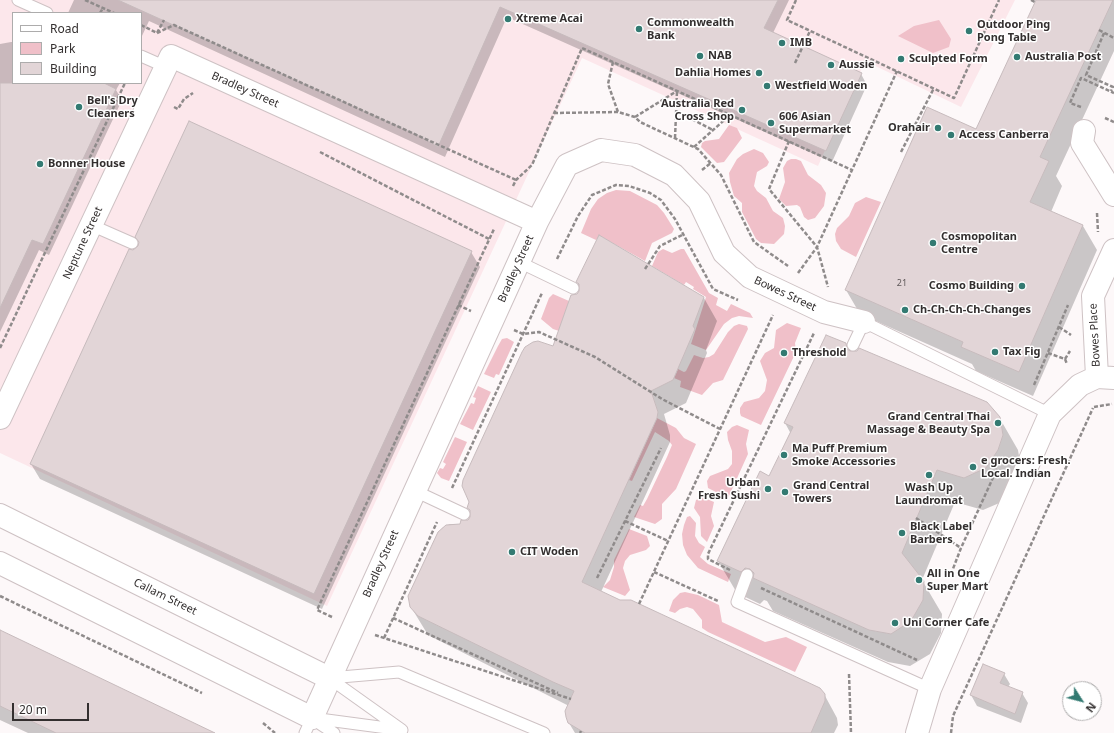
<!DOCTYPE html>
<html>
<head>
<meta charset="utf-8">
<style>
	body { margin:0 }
	#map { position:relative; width:1114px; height:733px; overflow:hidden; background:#fdf8f9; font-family:"Noto Sans",sans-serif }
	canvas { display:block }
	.legend { position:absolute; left:12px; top:12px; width:130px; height:72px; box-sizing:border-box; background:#fff; border:1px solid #adacac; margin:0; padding:5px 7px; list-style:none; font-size:12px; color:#332f2f }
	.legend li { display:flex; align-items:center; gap:8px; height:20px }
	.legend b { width:20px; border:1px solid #adacac }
	.north { position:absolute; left:1062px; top:681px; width:40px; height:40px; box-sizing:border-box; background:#fff; border:1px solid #adacac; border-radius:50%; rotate:126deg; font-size:11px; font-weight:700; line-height:16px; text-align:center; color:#332f2f }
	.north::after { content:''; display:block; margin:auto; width:14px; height:18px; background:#337a72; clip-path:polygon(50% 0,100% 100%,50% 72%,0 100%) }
	.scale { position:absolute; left:12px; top:703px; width:77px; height:18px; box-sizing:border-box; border:2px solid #332f2f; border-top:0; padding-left:5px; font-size:12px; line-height:14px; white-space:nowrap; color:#332f2f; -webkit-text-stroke:3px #fff; paint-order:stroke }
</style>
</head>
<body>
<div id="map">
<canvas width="1114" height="733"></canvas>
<ul class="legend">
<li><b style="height:5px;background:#fff"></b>Road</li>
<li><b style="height:11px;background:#f0c0c9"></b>Park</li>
<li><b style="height:11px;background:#e2d5d7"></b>Building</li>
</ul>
<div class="north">N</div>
<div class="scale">20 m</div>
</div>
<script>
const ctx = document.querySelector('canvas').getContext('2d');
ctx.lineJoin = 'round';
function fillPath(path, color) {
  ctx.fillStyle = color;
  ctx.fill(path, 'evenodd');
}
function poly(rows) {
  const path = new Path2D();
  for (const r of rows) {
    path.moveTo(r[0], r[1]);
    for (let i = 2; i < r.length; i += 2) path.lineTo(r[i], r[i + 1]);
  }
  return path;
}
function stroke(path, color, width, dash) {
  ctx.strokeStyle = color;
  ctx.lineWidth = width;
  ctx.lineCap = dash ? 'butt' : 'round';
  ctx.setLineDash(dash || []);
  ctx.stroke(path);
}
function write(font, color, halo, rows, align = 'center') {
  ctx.font = font + ' "Noto Sans",sans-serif';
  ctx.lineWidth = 3;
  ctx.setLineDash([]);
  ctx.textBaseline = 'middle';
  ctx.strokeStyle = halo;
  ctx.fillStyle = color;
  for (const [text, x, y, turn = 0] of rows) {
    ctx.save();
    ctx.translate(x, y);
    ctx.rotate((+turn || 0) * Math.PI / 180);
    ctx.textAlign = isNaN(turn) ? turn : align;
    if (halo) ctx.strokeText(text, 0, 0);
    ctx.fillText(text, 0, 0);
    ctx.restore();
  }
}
const built = poly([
	[0,0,1015,0,961,107,865,61,818,166,582,58,327,606,0,453],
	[13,13,141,13,141,83,13,83]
]);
const green = poly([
	[939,20,951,39,949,47,933,53,898,36,914,26],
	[729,125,737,128,742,138,724,162,717,163,701,147,702,143,705,141,719,139],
	[754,149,763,153,769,162,767,166,757,172,754,186,757,191,766,198,773,211,783,218,785,226,784,234,774,244,761,243,756,239,742,212,742,203,734,196,730,182,729,173,737,159,743,154],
	[791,159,796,159,801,161,808,175,821,185,826,193,824,206,815,218,808,220,804,217,800,207,797,205,786,206,779,199,785,182,783,168,787,161],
	[616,190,630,191,657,205,664,213,674,229,672,233,652,243,645,261,600,236,596,240,581,233,591,209,598,199,607,193],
	[866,197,881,202,856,257,841,249,836,241,835,234,837,228,849,216,855,203],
	[663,249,672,253,681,249,684,249,709,293,718,298,716,305,727,311,731,304,750,313,753,318,739,316,732,318,724,324,706,350,691,344,706,297,693,289,694,287,686,282,684,285,652,266,658,252],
	[553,294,569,301,559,331,553,329,541,319,549,298],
	[787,323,801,328,795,343,796,352,761,425,741,416,740,413,740,408,744,402,759,398,765,391,767,380,760,361,765,353,774,348,776,330],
	[739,324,747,326,748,329,723,380,713,383,702,395,680,387,681,381,674,378,678,369,684,372,686,371,694,355,703,358,709,357,714,354,728,332,734,326],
	[507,338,514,342,499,375,496,374,494,378,484,374,498,346,502,339],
	[478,386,491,392,473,430,460,424,471,403,474,404,476,398,473,397],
	[657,418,676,428,684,438,696,444,676,489,662,504,662,519,655,524,634,517,640,505,643,506,647,499,667,457,672,445,669,441,655,432,632,481,629,480],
	[737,425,749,430,746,444,748,454,728,498,708,488,707,481,710,476,728,469,732,464,732,451,728,440,727,432,732,427],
	[455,437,467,442,449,481,441,478,437,473,440,468,443,469,446,464,443,462],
	[702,497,714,502,711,516,714,526,707,542,701,536,700,517,694,508,696,500],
	[690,516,696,523,695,536,699,543,705,547,700,557,708,564,731,574,728,582,698,568,687,555,683,545,682,534,684,525,687,517],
	[629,529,647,536,650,546,646,550,630,555,625,561,623,568,630,590,625,596,603,587,610,580,614,567,614,560],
	[685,592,698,595,719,605,722,622,765,642,786,637,807,647,795,672,708,632,702,628,702,620,693,609,687,607,680,609,675,613,669,611,673,600,680,593]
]);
const shadow = poly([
	[74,0,789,0,773,33,861,74,867,85,832,162,507,17,445,157,149,21,141,38,141,13,68,13],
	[1037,0,1114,0,1114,51,1056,176,1062,186,1051,212,1083,226,1097,250,1033,396,976,371,972,364,860,314,846,290,976,130],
	[11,42,13,42,13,83,120,83,116,90,122,100,49,255,39,250,0,332,0,44],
	[139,247,471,252,480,267,322,609,40,479,31,464,133,251],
	[577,281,704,298,717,321,706,350,707,353,686,403,664,414,670,435,670,442,601,592,824,694,837,718,838,725,834,733,575,733,569,723,569,706,428,635,414,612,409,601,442,528,450,524,460,525,471,518,472,514,468,508,554,347,580,291],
	[846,344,851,352,999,417,1018,450,1021,468,1004,501,983,510,955,502,922,580,942,614,941,633,930,654,910,666,888,662,773,611,767,601,764,600,760,604,737,593,718,561,770,477,791,434,785,423],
	[0,631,213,733,28,733,0,720],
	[1004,674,1010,684,1008,687,1022,693,1028,703,1021,723,977,706,971,695]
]);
const building = poly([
	[118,0,778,0,764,28,862,73,826,151,500,7,438,147,421,137,118,0],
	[1036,0,1113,0,1040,157,1049,161,1030,202,1083,225,1019,372,961,347,963,342,845,290,927,107,976,129,1036,0],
	[0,83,104,83,116,89,43,244,32,240,0,308,0,83],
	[189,121,472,251,314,594,30,464,129,249,133,250,138,246,139,242,135,237,189,121],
	[599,235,704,297,693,326,695,329,673,380,651,391,658,412,657,418,582,582,620,600,631,600,820,688,825,694,825,701,811,733,585,733,568,723,566,717,565,711,574,691,553,682,418,616,410,607,408,596,438,532,446,525,460,524,461,520,468,520,470,517,470,510,467,508,469,502,462,486,463,480,522,352,525,347,533,342,538,341,553,346,571,295,577,294,579,291,579,284,576,282,599,235],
	[826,335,846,343,847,349,850,351,857,351,859,348,987,402,1000,417,1003,435,998,450,986,468,964,478,937,470,902,553,924,581,923,600,911,621,891,634,869,630,753,578,754,573,750,569,745,568,741,572,717,561,760,471,769,476,793,427,784,423,826,335],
	[0,630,215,733,56,733,0,706,0,630],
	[983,664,1005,673,1000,683,1023,692,1015,714,970,695,983,664]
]);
const path = poly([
	[85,0,114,13],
	[796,0,787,20,954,98,999,0],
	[1031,0,1035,2],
	[100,13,103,8],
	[141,25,157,33,164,20],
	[1099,30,1114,38],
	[157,33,174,25,516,180],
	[1104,33,1086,75,1113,87,1111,91],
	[613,62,608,84,618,112],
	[795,63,810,31],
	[174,107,178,109,184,99,193,93],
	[1081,107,1070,103,1081,78,1114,93],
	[676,111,713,130],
	[554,113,618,112,635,117,640,122,698,149,721,175,754,242,788,266],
	[635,117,677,91],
	[1105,118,1114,122],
	[675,138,677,91],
	[789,141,769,189,817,247,828,287],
	[694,147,730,115],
	[320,152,489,239],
	[901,152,934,88],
	[702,170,711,163],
	[513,186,516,180,532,165,582,48,852,170],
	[1097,213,1098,232],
	[557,259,578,216,592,195,616,185,629,186,650,193,661,200,675,219,713,289,738,300],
	[645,269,660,246,682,235],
	[798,273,817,247,897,71],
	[458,305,471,311],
	[1059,327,1071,335],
	[514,330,523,334,539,332,595,357,662,399,720,429],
	[0,348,125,83],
	[1048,353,1065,359,1067,364],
	[1065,359,1070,351],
	[1034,385,1068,305],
	[1094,407,1112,404],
	[452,488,542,293],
	[916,518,961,548],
	[625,521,668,541],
	[730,570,708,559,708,554,814,333],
	[654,572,718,601],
	[951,574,961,548,997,469],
	[597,578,661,448],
	[761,588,917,660],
	[0,596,202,693],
	[639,604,773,315],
	[332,617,317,610,494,229],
	[393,618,558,693],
	[375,635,571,699],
	[384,638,437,522],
	[849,674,851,733],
	[263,723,275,733],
	[580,733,581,731],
	[951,733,953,716,1093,408]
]);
const lane = poly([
	[18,0,47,13],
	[141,56,166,67],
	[91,225,132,243],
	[519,262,573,288],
	[853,345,864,322,1050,414],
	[415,491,464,514],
	[747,575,737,602,930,689],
	[329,678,399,672,544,733],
	[312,718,402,730,329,678],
	[314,720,334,733],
	[305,733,312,718]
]);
const street = poly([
	[1084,131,1082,143,1114,195],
	[1097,377,1093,296,1114,250],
	[0,418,171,56,537,222],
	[312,718,537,222,567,165,601,150,635,155,674,175,699,201,724,253,750,277,824,312,864,322],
	[917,733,930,689,1050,414,1080,385,1097,377,1114,378]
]);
const secondary = poly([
	[0,515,329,678],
	[0,563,312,718]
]);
const markers = [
	[508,19,4,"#337a72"],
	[639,29,4,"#337a72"],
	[969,31,4,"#337a72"],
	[782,43,4,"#337a72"],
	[700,56,4,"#337a72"],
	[1017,57,4,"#337a72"],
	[901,59,4,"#337a72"],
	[831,65,4,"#337a72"],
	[759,73,4,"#337a72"],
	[767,86,4,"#337a72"],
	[79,107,4,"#337a72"],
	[742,110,4,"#337a72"],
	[771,123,4,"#337a72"],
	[938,128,4,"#337a72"],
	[951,135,4,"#337a72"],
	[40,164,4,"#337a72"],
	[933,243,4,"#337a72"],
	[1022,286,4,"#337a72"],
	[905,310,4,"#337a72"],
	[995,352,4,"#337a72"],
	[784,353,4,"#337a72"],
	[998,423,4,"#337a72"],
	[784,455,4,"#337a72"],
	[973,467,4,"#337a72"],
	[929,475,4,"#337a72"],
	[768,489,4,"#337a72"],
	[785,492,4,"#337a72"],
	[902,533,4,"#337a72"],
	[512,552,4,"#337a72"],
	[919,580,4,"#337a72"],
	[895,623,4,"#337a72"]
];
const numberNames = [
	["21",902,283]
];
const poiNames = [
	["Xtreme Acai",516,19],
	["Commonwealth",647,23],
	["Bank",647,36],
	["Outdoor Ping",977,25],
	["Pong Table",977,38],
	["IMB",790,43],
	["NAB",708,56],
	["Australia Post",1025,57],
	["Sculpted Form",909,59],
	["Aussie",839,65],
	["Dahlia Homes",751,73,"right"],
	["Westfield Woden",775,86],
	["Bell's Dry",87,101],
	["Cleaners",87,114],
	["Australia Red",734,104,"right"],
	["Cross Shop",734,117,"right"],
	["606 Asian",779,117],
	["Supermarket",779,130],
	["Orahair",930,128,"right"],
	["Access Canberra",959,135],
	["Bonner House",48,164],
	["Cosmopolitan",941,237],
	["Centre",941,250],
	["Cosmo Building",1014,286,"right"],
	["Ch-Ch-Ch-Ch-Changes",913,310],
	["Tax Fig",1003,352],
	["Threshold",792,353],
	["Grand Central Thai",990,417,"right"],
	["Massage & Beauty Spa",990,430,"right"],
	["Ma Puff Premium",792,449],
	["Smoke Accessories",792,462],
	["e grocers: Fresh.",981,461],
	["Local. Indian",981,474],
	["Urban",760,483,"right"],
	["Fresh Sushi",760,496,"right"],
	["Grand Central",793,486],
	["Towers",793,499],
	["Wash Up",929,488,"center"],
	["Laundromat",929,501,"center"],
	["Black Label",910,527],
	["Barbers",910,540],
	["CIT Woden",520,552],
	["All in One",927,574],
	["Super Mart",927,587],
	["Uni Corner Cafe",903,623]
];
const streetNames = [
	["Bradley Street",245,90,24],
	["Neptune Street",83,243,-65],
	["Bradley Street",516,269,-66],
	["Bowes Street",785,294,25],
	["Bowes Place",1095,335,-93],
	["Bradley Street",381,564,-66],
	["Callam Street",165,597,26]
];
fillPath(built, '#fce7eb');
fillPath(green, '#f0c0c9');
fillPath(shadow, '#0003');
fillPath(building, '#e2d5d7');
stroke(building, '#c7bbbd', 1);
stroke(lane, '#cec2c4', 13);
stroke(street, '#cec2c4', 24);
stroke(secondary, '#cec2c4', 24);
stroke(path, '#8f8b8b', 2.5, [4, 2]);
stroke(lane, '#fff', 11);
stroke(street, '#fff', 22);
stroke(secondary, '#fff', 22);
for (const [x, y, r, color] of markers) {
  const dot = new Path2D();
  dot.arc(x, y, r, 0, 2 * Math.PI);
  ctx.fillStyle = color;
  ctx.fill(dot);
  stroke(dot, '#fff', 1.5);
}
write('9px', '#5f5859', null, numberNames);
write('bold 11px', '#332f2f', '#fff', poiNames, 'left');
write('11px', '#332f2f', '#fff', streetNames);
</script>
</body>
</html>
